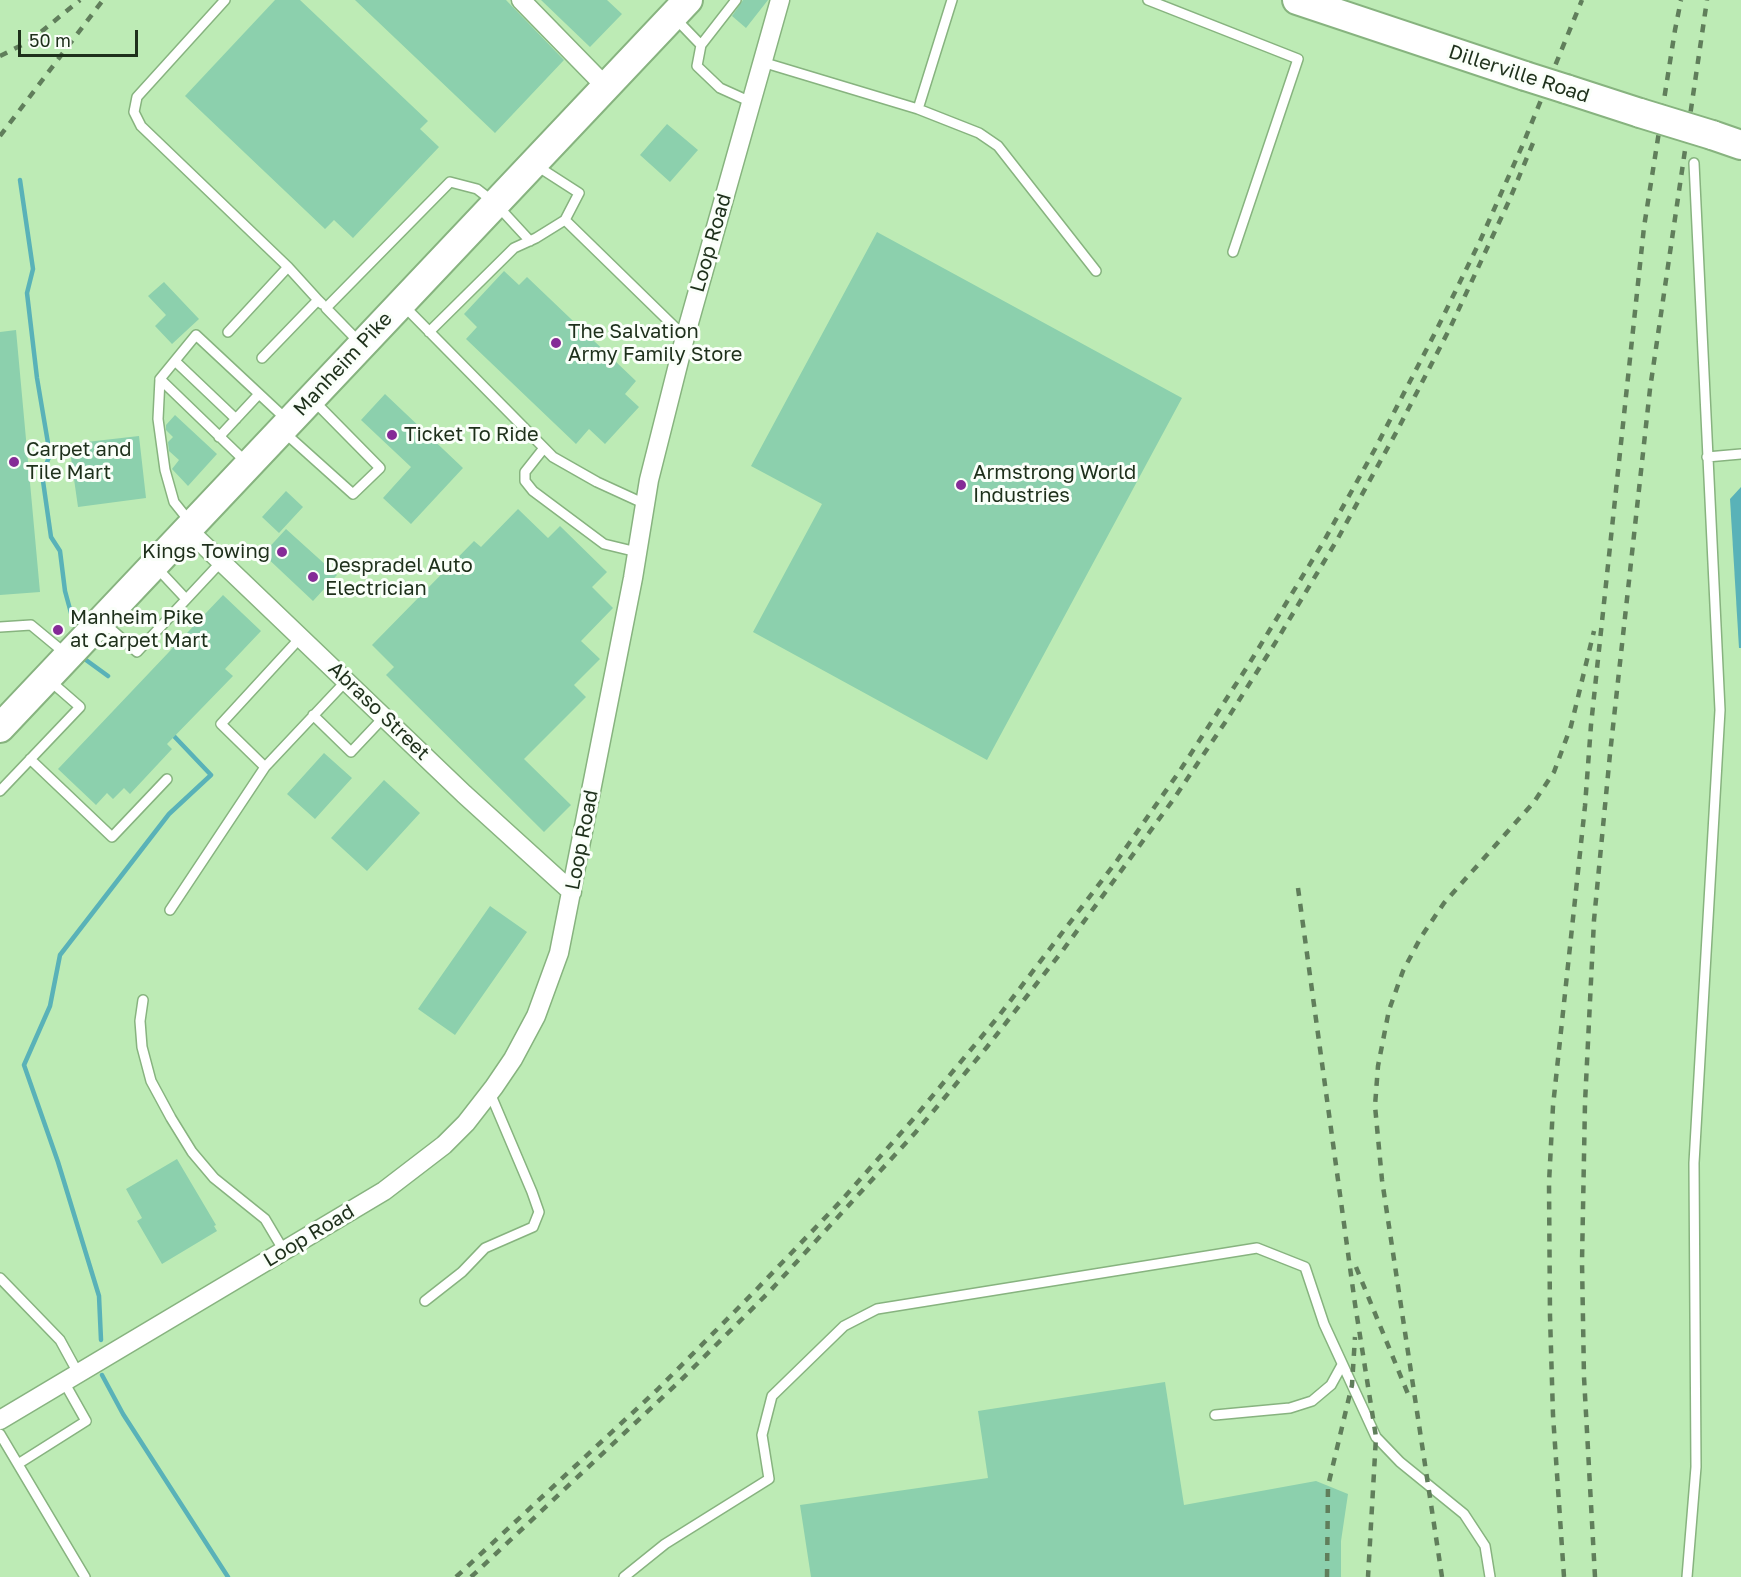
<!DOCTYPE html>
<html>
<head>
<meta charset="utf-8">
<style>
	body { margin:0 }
	#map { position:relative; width:1741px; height:1577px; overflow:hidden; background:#bdebb5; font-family:"Golos Text",sans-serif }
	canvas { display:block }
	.scale { position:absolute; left:18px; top:30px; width:120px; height:27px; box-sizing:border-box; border:3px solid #1e301b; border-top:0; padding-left:8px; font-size:18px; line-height:21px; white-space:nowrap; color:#1e301b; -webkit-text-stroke:4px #fafff9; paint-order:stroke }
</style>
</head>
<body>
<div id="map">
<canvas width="1741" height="1577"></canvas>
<div class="scale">50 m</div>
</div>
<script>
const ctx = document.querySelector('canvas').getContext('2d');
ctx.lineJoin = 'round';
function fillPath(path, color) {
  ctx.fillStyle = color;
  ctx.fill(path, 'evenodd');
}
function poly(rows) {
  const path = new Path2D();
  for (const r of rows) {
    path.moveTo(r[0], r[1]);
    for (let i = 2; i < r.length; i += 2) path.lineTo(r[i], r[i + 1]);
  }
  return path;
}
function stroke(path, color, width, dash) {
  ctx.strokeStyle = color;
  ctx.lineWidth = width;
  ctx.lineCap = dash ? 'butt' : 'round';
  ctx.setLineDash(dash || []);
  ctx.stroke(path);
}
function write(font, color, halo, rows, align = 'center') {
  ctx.font = font + ' "Golos Text",sans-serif';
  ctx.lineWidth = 6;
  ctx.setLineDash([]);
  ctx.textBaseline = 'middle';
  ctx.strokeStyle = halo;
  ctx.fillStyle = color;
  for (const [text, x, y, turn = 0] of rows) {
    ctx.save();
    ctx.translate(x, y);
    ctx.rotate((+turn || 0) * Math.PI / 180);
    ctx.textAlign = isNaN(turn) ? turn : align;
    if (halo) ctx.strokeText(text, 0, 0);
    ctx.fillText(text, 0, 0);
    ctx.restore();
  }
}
const water = poly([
	[1741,487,1741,648,1739,648,1730,499]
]);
const stream = poly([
	[20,180,33,269,27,293,37,378,50,455,42,474,51,537,60,551,65,591,74,624],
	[86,660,108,676],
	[101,1340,99,1296,58,1162,24,1065,50,1006,60,955,169,814,211,775,172,734],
	[102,1375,123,1414,228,1577]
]);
const building = poly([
	[275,0,300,0,428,121,420,129,439,147,353,238,334,220,325,229,185,96],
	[355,0,506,0,564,60,495,133],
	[541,0,607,0,622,14,590,47],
	[743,0,768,0,746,28,732,16],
	[667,124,698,150,670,182,640,155],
	[877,232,1182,398,987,760,753,632,822,504,751,466],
	[504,271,519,285,527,277,636,381,625,394,639,407,605,444,589,429,576,444,466,339,477,327,464,314],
	[164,282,199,319,172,344,155,326,166,315,148,296],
	[16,330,40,592,0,595,0,332],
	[385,394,463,468,411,524,383,498,411,467,361,420],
	[175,415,217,454,188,486,172,469,179,460,169,451,168,442,173,437,166,430,166,425],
	[139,436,146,498,78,507,69,444],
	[286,491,303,507,279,533,262,517],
	[518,509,548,538,560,526,607,572,592,587,613,608,581,641,600,659,574,685,586,697,524,759,571,805,544,832,386,675,394,667,372,645,474,541,481,547],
	[286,529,337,575,313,601,263,554],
	[223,595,261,631,225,669,233,676,167,744,172,749,130,794,124,788,113,799,107,793,96,805,58,769],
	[324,753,352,778,315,819,287,794],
	[384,780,420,813,367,871,331,838],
	[490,906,527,932,455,1035,418,1009],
	[177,1159,216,1225,214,1226,217,1231,162,1264,137,1221,142,1218,126,1189],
	[1165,1382,1184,1505,1316,1481,1348,1494,1341,1541,1341,1577,811,1577,800,1505,988,1478,978,1411]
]);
const service = poly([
	[225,0,137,97,134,112,141,126,288,267],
	[736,0,701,45,697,66,720,88,751,102],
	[1148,0,1298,59,1233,252],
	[675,18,701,45],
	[762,62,918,109,952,0],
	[918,109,979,133,998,146,1096,271],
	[565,220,685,337],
	[404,306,553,457,597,482,645,504],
	[228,332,288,267,318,300],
	[429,332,514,248,536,238,565,220,579,193,537,166],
	[360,343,326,308,450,182,477,189,495,203,530,241],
	[262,358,318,300,322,304],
	[175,361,236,419],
	[160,379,158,419,165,470,174,502,190,522],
	[285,433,353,494,380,468,314,401],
	[219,437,259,394],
	[544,448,525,472,525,481,533,491,604,544,637,552],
	[1707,457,1741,454],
	[246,462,160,379,196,335,286,419],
	[157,568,186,599],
	[103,622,137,652,221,562],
	[0,627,31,625,66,654],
	[313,715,351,752,384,717],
	[30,759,112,837,167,779],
	[265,767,221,724,301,637],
	[0,791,80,707,49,680],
	[170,910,265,767,347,680],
	[143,1000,140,1021,142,1047,151,1081,171,1118,192,1152,214,1178,265,1219,284,1251],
	[0,1278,60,1340,78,1373],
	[425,1301,462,1272,485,1248,533,1227,539,1212,532,1192,490,1093],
	[1215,1415,1290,1408,1312,1401,1331,1385,1342,1365],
	[0,1434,85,1577],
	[18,1464,86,1421,64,1382],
	[624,1577,665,1544,769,1479,762,1435,772,1396,844,1326,877,1309,1257,1248,1305,1267,1324,1324,1376,1437,1400,1462,1464,1514,1485,1546,1490,1577],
	[1687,1577,1696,1467,1694,1163,1720,710,1694,163]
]);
const minor = poly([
	[521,0,606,87],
	[187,529,464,794,572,892],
	[0,1420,384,1191,444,1145,466,1123,494,1087,513,1059,536,1016,559,953,633,578,649,480,685,337,780,0]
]);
const primary = poly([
	[1297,0,1525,76],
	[1566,89,1640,113],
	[1712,135,1741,145],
	[0,728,688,0]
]);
const rail = poly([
	[0,56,30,41,80,0],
	[0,136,103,0],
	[1298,888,1355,1304,1376,1437,1368,1577],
	[1356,1267,1408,1394],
	[456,1577,657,1390,756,1290,840,1202,915,1117,998,1017,1116,862,1179,772,1249,664,1324,541,1375,449,1435,333,1480,241,1523,144,1582,0],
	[471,1577,681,1380,770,1291,915,1133,987,1047,1063,950,1173,800,1226,721,1277,640,1337,540,1398,429,1450,328,1509,201,1533,143],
	[1327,1577,1328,1486,1352,1385,1355,1337],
	[1442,1577,1382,1180,1375,1106,1378,1066,1389,1010,1403,971,1421,937,1444,903,1534,802,1554,772,1571,726,1594,631],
	[1564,1577,1553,1415,1550,1316,1549,1183,1553,1106,1585,806,1591,725,1644,227,1675,30,1681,0],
	[1595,1577,1584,1377,1582,1262,1585,1103,1594,920,1610,754,1650,389,1707,0]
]);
const primaryBridge = poly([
	[1525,76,1566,89],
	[1640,113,1712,135]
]);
const markers = [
	[556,343,6,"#852b97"],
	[392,435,6,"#852b97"],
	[14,462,6,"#852b97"],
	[961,485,6,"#852b97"],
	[282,552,6,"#852b97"],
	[313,577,6,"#852b97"],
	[58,630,6,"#852b97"]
];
const streetNames = [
	["Dillerville Road",1519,74,18],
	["Loop Road",711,243,-74],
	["Manheim Pike",343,364,-47],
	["Abraso Street",379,711,44],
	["Loop Road",582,840,-79],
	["Loop Road",309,1236,-31]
];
const poiNames = [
	["The Salvation",568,332],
	["Army Family Store",568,355],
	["Ticket To Ride",404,435],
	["Carpet and",26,450],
	["Tile Mart",26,473],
	["Armstrong World",973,473],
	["Industries",973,496],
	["Kings Towing",270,552,"right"],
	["Despradel Auto",325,566],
	["Electrician",325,589],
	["Manheim Pike",70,618],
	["at Carpet Mart",70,641]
];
fillPath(water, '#59b2b8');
stroke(stream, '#59b2b8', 4.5);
fillPath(building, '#8cd0ad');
stroke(service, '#87b37f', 12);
stroke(minor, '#87b37f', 21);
stroke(primary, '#87b37f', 32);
stroke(service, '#fff', 9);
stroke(minor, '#fff', 18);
stroke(primary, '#fff', 28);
stroke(rail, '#607e5b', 4.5, [8, 8]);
stroke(primaryBridge, '#87b37f', 32, []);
stroke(primaryBridge, '#fff', 28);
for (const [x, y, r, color] of markers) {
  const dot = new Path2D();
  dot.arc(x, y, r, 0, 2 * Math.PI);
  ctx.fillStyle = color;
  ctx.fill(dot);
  stroke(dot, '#fafff9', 2);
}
write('20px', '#1e301b', '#fafff9', streetNames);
write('20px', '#1e301b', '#fafff9', poiNames, 'left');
</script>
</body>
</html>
